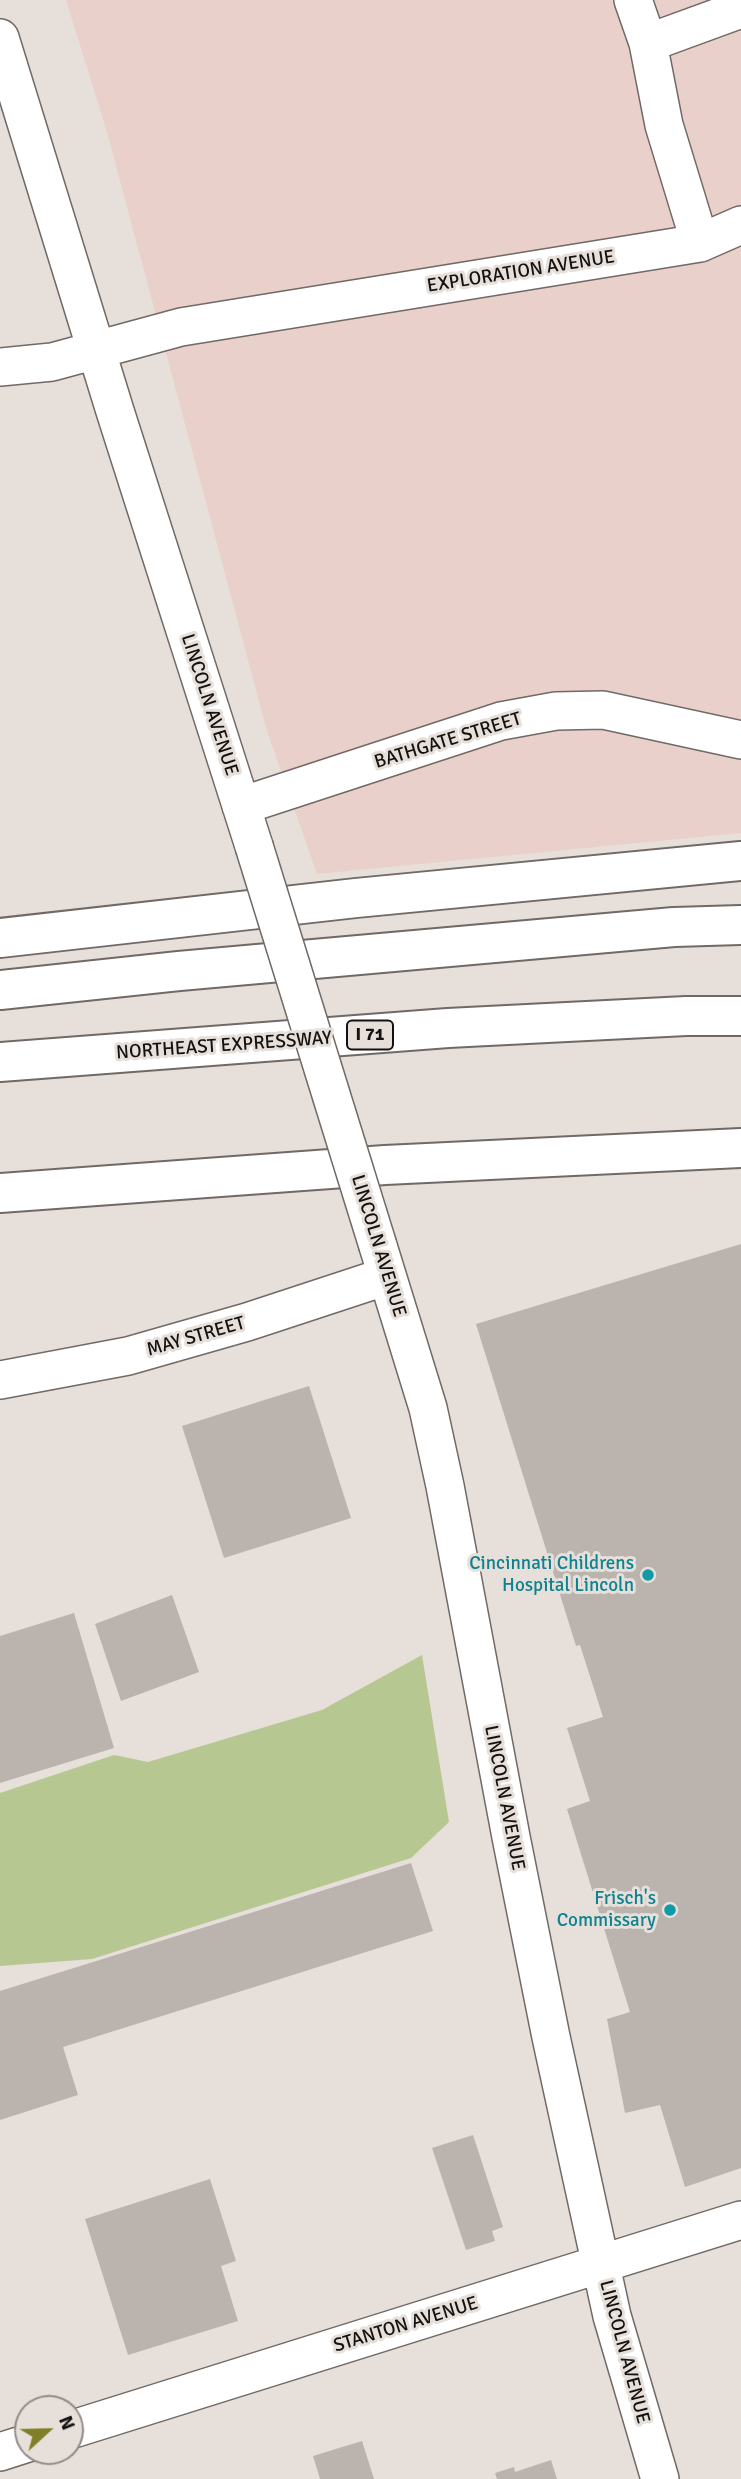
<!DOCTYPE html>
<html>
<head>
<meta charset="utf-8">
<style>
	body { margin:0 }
	#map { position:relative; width:741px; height:2479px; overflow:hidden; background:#e6dfda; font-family:Signika,sans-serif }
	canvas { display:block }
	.north { position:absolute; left:14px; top:2395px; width:70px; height:70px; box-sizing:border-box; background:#e6dfda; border:2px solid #928d89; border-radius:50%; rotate:68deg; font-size:19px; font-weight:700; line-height:28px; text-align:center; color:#141210 }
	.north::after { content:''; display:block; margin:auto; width:24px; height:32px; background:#7f7f28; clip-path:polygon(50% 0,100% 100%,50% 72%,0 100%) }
</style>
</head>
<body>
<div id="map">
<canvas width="741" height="2479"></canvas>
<div class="north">N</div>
</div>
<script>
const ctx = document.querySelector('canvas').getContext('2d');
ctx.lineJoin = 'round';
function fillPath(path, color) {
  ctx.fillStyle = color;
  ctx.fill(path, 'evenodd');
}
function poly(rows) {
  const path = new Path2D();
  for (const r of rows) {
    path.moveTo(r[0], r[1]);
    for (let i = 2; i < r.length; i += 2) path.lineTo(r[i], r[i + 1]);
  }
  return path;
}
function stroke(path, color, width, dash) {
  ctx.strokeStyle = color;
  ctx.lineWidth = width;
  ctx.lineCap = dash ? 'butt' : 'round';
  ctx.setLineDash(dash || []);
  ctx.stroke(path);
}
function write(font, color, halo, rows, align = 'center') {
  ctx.font = font + ' Signika,sans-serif';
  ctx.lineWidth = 6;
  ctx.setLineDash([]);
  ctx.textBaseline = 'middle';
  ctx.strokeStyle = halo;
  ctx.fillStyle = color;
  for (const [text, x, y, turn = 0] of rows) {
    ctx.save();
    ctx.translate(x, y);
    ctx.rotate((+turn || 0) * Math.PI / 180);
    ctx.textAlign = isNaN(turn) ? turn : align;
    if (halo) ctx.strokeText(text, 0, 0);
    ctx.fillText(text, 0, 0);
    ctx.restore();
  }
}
const commercial = poly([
	[66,0,741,0,741,833,317,874,267,731,107,132]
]);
const green = poly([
	[422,1655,449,1822,411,1858,92,1959,0,1966,0,1793,114,1755,148,1762,322,1710]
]);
const building = poly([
	[741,1244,741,2168,685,2187,660,2105,625,2113,607,2019,630,2012,567,1809,590,1801,567,1728,603,1717,580,1645,576,1646,476,1324],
	[309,1386,351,1518,224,1558,182,1426],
	[172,1595,199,1672,121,1701,95,1624],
	[74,1613,114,1748,0,1783,0,1636],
	[411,1863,433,1931,63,2047,78,2095,0,2120,0,1991],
	[473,2135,503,2227,492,2231,495,2241,466,2250,432,2148],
	[210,2179,236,2261,221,2266,238,2321,128,2355,85,2219],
	[362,2441,374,2479,320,2479,313,2456],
	[551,2460,557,2479,497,2479,495,2473,514,2467,515,2472]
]);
const minor = poly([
	[0,38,115,411,254,846],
	[648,43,741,9],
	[700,243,741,225],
	[0,367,52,362,181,327,700,243,664,125,648,43,633,0],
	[241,806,501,721,556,711,603,710,741,740],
	[378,1246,428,1408,445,1486,511,1837,551,2037,612,2316,660,2479],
	[0,1380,128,1356,247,1322,387,1276],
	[70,2430,741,2220],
	[0,2452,28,2443]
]);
const highway = poly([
	[0,938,356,898,741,861],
	[0,990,179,971,674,927,741,925],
	[0,1062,448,1028,686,1016,741,1016],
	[0,1193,385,1165,741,1148]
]);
const minorBridge = poly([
	[254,846,378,1246]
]);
const markers = [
	[648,1575,7,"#0f9aa8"],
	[670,1910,7,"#0f9aa8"]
];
const shields = [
	[370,1035,46]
];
const shieldNames = [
	["I 71",370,1035]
];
const streetNames = [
	["EXPLORATION AVENUE",521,272,-9],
	["LINCOLN AVENUE",209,705,72],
	["BATHGATE STREET",448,741,-17],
	["NORTHEAST EXPRESSWAY",224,1046,-4],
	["LINCOLN AVENUE",378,1246,73],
	["MAY STREET",196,1337,-16],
	["LINCOLN AVENUE",504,1798,79],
	["STANTON AVENUE",406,2325,-17],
	["LINCOLN AVENUE",624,2352,75]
];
const cultureNames = [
	["Cincinnati Childrens",634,1564],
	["Hospital Lincoln",634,1586],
	["Frisch's",656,1899],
	["Commissary",656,1921]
];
fillPath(commercial, '#ead0cb');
fillPath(green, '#b6c792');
fillPath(building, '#bab3ae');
stroke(minor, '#706965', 40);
stroke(highway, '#706965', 42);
stroke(minor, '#fff', 37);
stroke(highway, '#fff', 38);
stroke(minorBridge, '#706965', 40, []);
stroke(minorBridge, '#fff', 37);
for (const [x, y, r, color] of markers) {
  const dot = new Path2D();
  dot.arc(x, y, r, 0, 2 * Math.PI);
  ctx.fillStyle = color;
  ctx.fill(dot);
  stroke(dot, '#e6dfda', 2.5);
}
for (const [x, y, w] of shields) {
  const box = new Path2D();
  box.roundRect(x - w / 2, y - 14.5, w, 29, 5);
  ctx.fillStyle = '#e6dfda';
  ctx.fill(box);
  stroke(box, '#141210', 2);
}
write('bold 18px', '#141210', null, shieldNames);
write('19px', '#141210', '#e6dfda', streetNames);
write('19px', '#0d838f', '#e6dfda', cultureNames, 'right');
</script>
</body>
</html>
